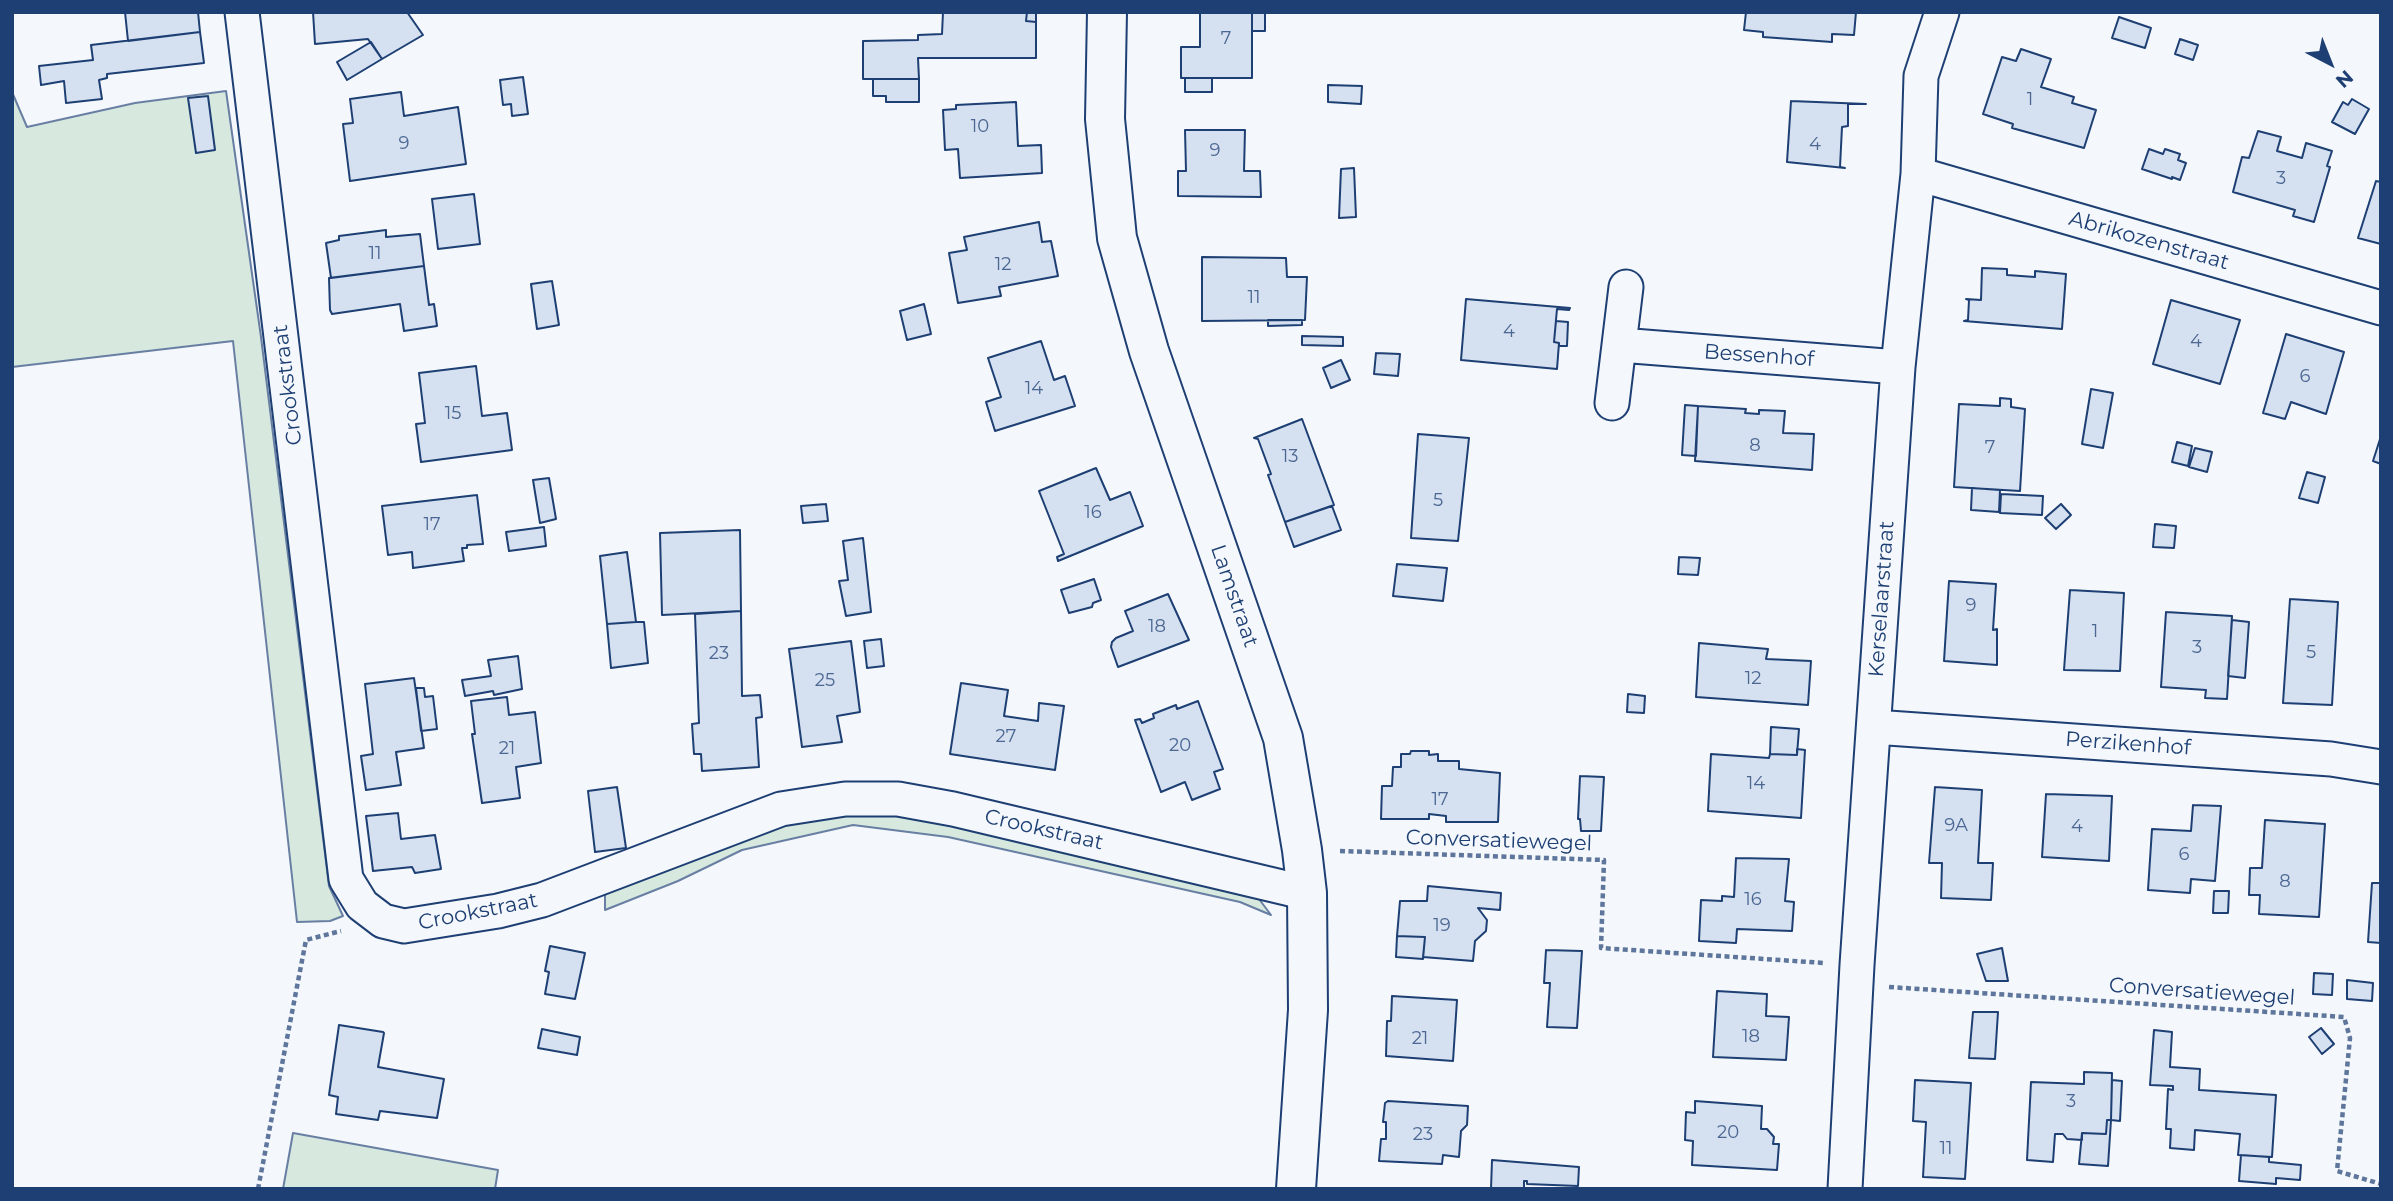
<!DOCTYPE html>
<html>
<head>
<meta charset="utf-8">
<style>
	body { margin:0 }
	#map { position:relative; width:2393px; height:1201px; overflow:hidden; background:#f4f7fb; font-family:Montserrat,sans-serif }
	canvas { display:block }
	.frame { position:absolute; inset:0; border:14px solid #1d3f73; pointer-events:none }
	.north { position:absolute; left:2295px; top:28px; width:70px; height:70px; -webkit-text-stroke:5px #f4f7fb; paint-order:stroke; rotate:138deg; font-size:19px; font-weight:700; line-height:28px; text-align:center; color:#1d3f73 }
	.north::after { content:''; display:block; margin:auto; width:24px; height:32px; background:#1d3f73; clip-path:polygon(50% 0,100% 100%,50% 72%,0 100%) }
</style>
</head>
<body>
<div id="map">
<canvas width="2393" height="1201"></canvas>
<div class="frame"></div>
<div class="north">N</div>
</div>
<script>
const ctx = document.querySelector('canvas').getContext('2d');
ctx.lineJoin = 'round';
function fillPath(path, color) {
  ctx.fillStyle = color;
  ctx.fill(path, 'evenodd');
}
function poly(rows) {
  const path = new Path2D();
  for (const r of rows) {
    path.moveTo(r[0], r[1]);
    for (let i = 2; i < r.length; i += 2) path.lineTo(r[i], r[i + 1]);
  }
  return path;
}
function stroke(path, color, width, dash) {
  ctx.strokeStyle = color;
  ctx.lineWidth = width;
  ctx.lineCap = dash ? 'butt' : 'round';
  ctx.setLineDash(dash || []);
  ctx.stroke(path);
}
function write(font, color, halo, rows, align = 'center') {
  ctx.font = font + ' Montserrat,sans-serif';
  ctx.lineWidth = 5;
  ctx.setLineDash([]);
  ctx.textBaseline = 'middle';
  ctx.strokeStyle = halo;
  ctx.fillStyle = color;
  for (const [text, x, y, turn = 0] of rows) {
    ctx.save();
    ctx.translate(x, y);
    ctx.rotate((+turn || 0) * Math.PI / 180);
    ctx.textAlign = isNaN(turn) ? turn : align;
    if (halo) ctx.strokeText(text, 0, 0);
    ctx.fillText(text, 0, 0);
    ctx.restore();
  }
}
const green = poly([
	[226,91,261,337,329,886,343,916,330,921,297,922,233,341,12,367,12,92,27,127,135,103,226,91],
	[842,810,909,811,1256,895,1271,915,1240,902,948,837,853,825,742,850,678,881,605,910,605,890,775,822,842,810],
	[293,1133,498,1170,495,1189,283,1189,293,1133]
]);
const building = poly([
	[125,12,198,12,200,32,128,41,125,12],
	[313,12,407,12,423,35,382,59,368,39,315,44,313,12],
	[943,12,1027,12,1026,21,1036,22,1036,58,918,58,919,79,863,79,863,41,918,40,918,35,942,34,943,12],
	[1027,12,1036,12,1036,22,1026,21,1027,12],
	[1200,12,1252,12,1252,78,1181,78,1181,47,1200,47,1200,12],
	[1746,12,1856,12,1854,35,1832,34,1832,42,1763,37,1763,32,1744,30,1746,12],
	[1252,13,1265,13,1265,31,1252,31,1252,13],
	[2119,17,2151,28,2145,48,2112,38,2119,17],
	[200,32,204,63,107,74,107,78,99,80,102,99,66,103,64,81,41,85,39,66,93,60,91,45,200,32],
	[2180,39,2198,45,2193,60,2175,54,2180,39],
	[371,42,382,59,347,80,337,62,371,42],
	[2021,49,2051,59,2041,87,2074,97,2072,103,2096,110,2084,148,2012,128,2013,124,1983,114,2002,57,2016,61,2021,49],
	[523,77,528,114,512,116,511,104,503,105,500,80,523,77],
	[1185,78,1212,78,1212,92,1185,92,1185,78],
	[873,79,919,79,919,102,886,102,886,96,873,96,873,79],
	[1328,85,1362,86,1361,104,1328,102,1328,85],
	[401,92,404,116,458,107,466,164,350,181,343,124,353,123,350,99,401,92],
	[208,96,215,150,196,153,188,98,208,96],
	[2352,99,2369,109,2355,134,2332,122,2343,102,2348,105,2352,99],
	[1791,101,1866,104,1848,104,1848,126,1842,127,1840,167,1845,168,1787,162,1791,101],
	[1016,102,1018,146,1041,145,1042,173,960,178,958,149,945,150,943,110,956,109,956,105,1016,102],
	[1185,130,1245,130,1244,171,1260,171,1261,197,1178,196,1178,171,1186,171,1185,130],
	[2258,131,2281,137,2277,151,2302,158,2306,143,2332,151,2327,166,2330,167,2314,222,2293,216,2295,210,2233,192,2242,157,2249,158,2258,131],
	[2149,149,2163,154,2165,149,2180,154,2178,160,2186,163,2180,180,2172,177,2172,179,2142,169,2149,149],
	[1354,168,1356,217,1339,218,1341,169,1354,168],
	[2376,181,2381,182,2381,244,2358,238,2376,181],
	[474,194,480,244,438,249,432,199,474,194],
	[1039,222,1042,242,1051,241,1058,276,999,287,1001,296,958,303,949,253,967,250,964,237,1039,222],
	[386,230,386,237,420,234,424,266,331,278,326,243,339,240,339,236,386,230],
	[1202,257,1286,258,1287,277,1307,277,1305,320,1202,321,1202,257],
	[424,266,429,305,434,304,437,326,404,331,400,304,332,314,330,310,329,278,424,266],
	[1982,268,2007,269,2007,275,2035,277,2035,271,2066,274,2062,329,1964,321,1968,320,1969,300,1966,299,1981,300,1982,268],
	[552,281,559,325,537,329,531,284,552,281],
	[1466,299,1570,308,1569,310,1557,309,1554,342,1559,343,1557,369,1461,360,1466,299],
	[2171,300,2240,320,2220,384,2153,364,2171,300],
	[924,304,931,334,907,340,900,311,924,304],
	[1268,320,1302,320,1302,325,1268,326,1268,320],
	[1556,321,1568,322,1567,346,1559,346,1559,343,1554,342,1556,321],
	[2286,334,2344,352,2326,414,2291,402,2285,419,2263,413,2286,334],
	[1302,336,1343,337,1343,346,1302,345,1302,336],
	[1041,341,1054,380,1065,376,1075,406,995,431,986,402,1001,397,988,358,1041,341],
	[1376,353,1400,354,1398,376,1374,374,1376,353],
	[1341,360,1350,380,1331,388,1323,368,1341,360],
	[476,366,482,416,507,413,512,450,421,462,416,424,425,423,419,373,476,366],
	[2091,389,2113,393,2103,448,2082,444,2091,389],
	[2000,398,2011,399,2011,407,2025,409,2020,491,1954,487,1959,404,2000,406,2000,398],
	[1685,405,1698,406,1696,456,1682,455,1685,405],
	[1698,406,1746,409,1745,413,1759,414,1759,410,1785,411,1783,433,1814,434,1812,470,1695,461,1698,406],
	[1302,419,1334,505,1285,522,1268,475,1271,474,1258,439,1254,438,1302,419],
	[1418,434,1469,438,1458,541,1411,538,1418,434],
	[2381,436,2381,464,2373,461,2381,436],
	[2177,442,2192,446,2188,466,2172,462,2177,442],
	[2195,448,2212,452,2207,472,2189,467,2195,448],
	[1096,468,1110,500,1130,492,1143,526,1058,561,1057,557,1064,554,1039,491,1096,468],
	[2307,472,2325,477,2318,503,2299,498,2307,472],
	[549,478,556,519,540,523,533,480,549,478],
	[1972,488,2000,490,1999,512,1971,510,1972,488],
	[2001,494,2043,496,2042,515,2000,513,2001,494],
	[477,495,483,544,467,545,467,548,462,548,464,561,413,568,412,552,388,555,382,506,477,495],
	[826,504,828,521,803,523,801,506,826,504],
	[2061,504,2071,515,2056,529,2045,518,2061,504],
	[1332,506,1341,530,1294,547,1285,522,1332,506],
	[2155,524,2176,526,2174,548,2153,547,2155,524],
	[544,527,546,546,509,551,506,532,544,527],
	[740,530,741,611,662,615,660,533,740,530],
	[863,538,871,612,846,616,839,581,848,580,843,541,863,538],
	[627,552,636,622,607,624,600,556,627,552],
	[1679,557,1700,558,1698,575,1678,574,1679,557],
	[1397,564,1447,568,1443,601,1393,596,1397,564],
	[1094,579,1101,600,1093,603,1092,607,1069,613,1061,590,1094,579],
	[1949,581,1996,584,1993,630,1997,629,1997,665,1944,661,1949,581],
	[2070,590,2124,593,2120,671,2064,670,2070,590],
	[1168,594,1189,640,1118,667,1111,647,1112,642,1116,638,1133,631,1125,611,1168,594],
	[2290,599,2338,602,2332,705,2283,703,2290,599],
	[741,611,742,696,760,695,762,717,756,718,759,767,702,771,701,754,694,754,692,724,699,723,695,614,741,611],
	[2166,612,2232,616,2227,699,2205,698,2206,690,2161,687,2166,612],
	[2232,620,2249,622,2245,678,2228,676,2232,620],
	[636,622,644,622,648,663,611,668,607,624,636,622],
	[881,639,884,666,867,668,864,641,881,639],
	[851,641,860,712,837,716,842,742,802,747,789,649,851,641],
	[1699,643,1768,649,1766,659,1811,661,1808,705,1696,697,1699,643],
	[518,656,522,689,494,695,493,691,465,696,462,680,491,676,488,660,518,656],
	[414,678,424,748,396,752,401,785,366,790,361,756,373,754,365,684,414,678],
	[961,683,1008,690,1004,716,1038,721,1039,703,1064,706,1055,770,950,754,961,683],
	[416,688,424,688,425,697,433,696,437,729,421,731,416,688],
	[1628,694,1645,696,1644,713,1627,712,1628,694],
	[507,697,509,715,535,712,541,763,516,767,520,798,482,803,472,734,475,734,471,701,507,697],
	[1198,701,1223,769,1214,772,1220,789,1192,800,1185,782,1161,792,1135,720,1140,719,1142,723,1154,718,1153,714,1176,705,1177,709,1198,701],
	[1771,727,1799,729,1797,755,1770,754,1771,727],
	[1797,749,1805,750,1801,818,1708,811,1711,754,1769,758,1770,754,1797,755,1797,749],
	[1411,751,1429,751,1429,755,1438,754,1438,761,1459,761,1459,769,1500,773,1498,822,1446,822,1446,816,1429,814,1429,819,1381,819,1382,786,1392,786,1393,767,1401,767,1401,754,1410,754,1411,751],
	[1580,776,1604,777,1601,831,1581,831,1580,819,1578,819,1580,776],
	[617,787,626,848,595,852,588,791,617,787],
	[1935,787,1982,790,1978,863,1993,863,1991,900,1941,898,1942,863,1929,863,1935,787],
	[2046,794,2112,796,2109,861,2042,857,2046,794],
	[2193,805,2221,806,2215,881,2191,879,2190,893,2148,890,2152,829,2191,831,2193,805],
	[398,813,401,839,435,835,441,869,415,873,412,867,373,871,366,816,398,813],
	[2265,820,2325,824,2319,917,2259,914,2260,895,2249,895,2250,868,2262,868,2265,820],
	[1736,858,1789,859,1785,901,1794,902,1792,931,1737,929,1736,943,1699,941,1701,900,1722,901,1722,896,1734,897,1736,858],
	[2372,883,2381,883,2381,943,2368,942,2372,883],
	[1428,886,1501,893,1500,910,1478,908,1487,920,1486,931,1475,941,1473,961,1423,957,1425,937,1397,936,1400,901,1427,901,1428,886],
	[2214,891,2229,891,2228,913,2213,913,2214,891],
	[1397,936,1425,937,1423,959,1396,957,1397,936],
	[550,946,585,953,575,999,545,994,549,972,545,971,550,946],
	[2002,948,2008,981,1986,981,1977,954,2002,948],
	[1546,950,1582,951,1577,1028,1547,1027,1550,983,1544,983,1546,950],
	[2314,973,2333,974,2332,995,2313,994,2314,973],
	[2347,980,2373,983,2372,1001,2347,999,2347,980],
	[1717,991,1767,994,1766,1016,1789,1017,1786,1060,1713,1057,1717,991],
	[1392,996,1457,1000,1453,1061,1386,1056,1387,1021,1391,1021,1392,996],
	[1973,1012,1998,1012,1995,1059,1969,1058,1973,1012],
	[339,1025,383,1032,384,1033,378,1067,444,1079,437,1118,380,1111,378,1120,336,1114,338,1097,329,1095,339,1025],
	[2321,1028,2334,1044,2322,1054,2309,1037,2321,1028],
	[542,1029,580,1037,577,1055,538,1048,542,1029],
	[2154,1030,2172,1032,2170,1067,2200,1069,2199,1090,2276,1095,2272,1157,2238,1155,2240,1134,2195,1130,2194,1150,2170,1148,2171,1129,2166,1129,2168,1089,2173,1090,2173,1086,2150,1085,2154,1030],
	[2084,1072,2112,1073,2111,1120,2107,1120,2106,1134,2082,1133,2082,1140,2067,1139,2063,1134,2055,1134,2053,1162,2027,1160,2031,1082,2084,1084,2084,1072],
	[1915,1080,1971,1083,1965,1179,1923,1177,1926,1122,1913,1121,1915,1080],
	[2112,1080,2122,1081,2120,1121,2111,1120,2112,1080],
	[1388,1101,1468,1106,1467,1125,1461,1131,1459,1157,1443,1155,1442,1164,1379,1161,1381,1139,1386,1139,1386,1122,1383,1122,1385,1103,1388,1101],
	[1695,1101,1762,1106,1761,1129,1767,1129,1774,1137,1773,1144,1779,1144,1777,1170,1692,1165,1693,1141,1685,1140,1686,1112,1695,1113,1695,1101],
	[2107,1120,2111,1120,2108,1166,2079,1164,2082,1133,2106,1134,2107,1120],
	[2241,1155,2269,1157,2269,1162,2301,1165,2300,1180,2276,1178,2276,1184,2239,1181,2241,1155],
	[1492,1160,1579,1167,1578,1186,1527,1184,1527,1181,1524,1181,1524,1189,1491,1189,1492,1160]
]);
const path = poly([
	[1340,851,1604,860,1601,948,1824,963],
	[1889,987,2344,1017,2350,1038,2337,1171,2381,1184],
	[258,1189,306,940,341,931]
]);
const minor = poly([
	[242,12,346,879,362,905,383,921,404,926,498,911,542,900,781,809,845,799,898,799,953,809,1307,893],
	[1918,174,2381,308],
	[1620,345,1898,367],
	[1612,403,1626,287],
	[1874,727,2331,759,2381,767],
	[1845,1189,1857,965,1898,367,1918,174,1921,76,1942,12]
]);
const tertiary = poly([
	[1107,12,1105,119,1117,238,1149,351,1283,738,1302,850,1307,893,1308,1010,1296,1189]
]);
const numberNames = [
	["7",1226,39],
	["1",2030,100],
	["10",980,127],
	["9",404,144],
	["4",1815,145],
	["9",1215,151],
	["3",2281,179],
	["11",375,254],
	["12",1003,265],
	["11",1254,298],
	["4",1509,332],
	["4",2196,342],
	["6",2305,377],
	["14",1034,389],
	["15",453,414],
	["8",1755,446],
	["7",1990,448],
	["13",1290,457],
	["5",1438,501],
	["16",1093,513],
	["17",432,525],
	["9",1971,606],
	["18",1157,627],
	["1",2095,632],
	["3",2197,648],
	["5",2311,653],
	["23",719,654],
	["12",1753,679],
	["25",825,681],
	["27",1006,737],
	["20",1180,746],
	["21",507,749],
	["14",1756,784],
	["17",1440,800],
	["9A",1956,826],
	["4",2077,827],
	["6",2184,855],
	["8",2285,882],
	["16",1753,900],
	["19",1442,926],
	["18",1751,1037],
	["21",1420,1039],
	["3",2071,1102],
	["20",1728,1133],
	["23",1423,1135],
	["11",1946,1149]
];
const streetNames = [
	["Abrikozenstraat",2149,241,16],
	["Bessenhof",1759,356,4],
	["Crookstraat",288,385,-97],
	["Lamstraat",1234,596,71],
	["Kerselaarstraat",1882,599,-86],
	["Perzikenhof",2128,744,4],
	["Crookstraat",1044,830,13],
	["Conversatiewegel",1499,841,2],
	["Crookstraat",478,912,-11],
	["Conversatiewegel",2202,992,4]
];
fillPath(green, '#d7e8df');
stroke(green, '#687fa3', 2);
fillPath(building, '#d5e0f0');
stroke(building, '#1d3f73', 2);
stroke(minor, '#1d3f73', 37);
stroke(tertiary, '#1d3f73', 42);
stroke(path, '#5e769c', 4.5, [5, 3.5]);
stroke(minor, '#f4f7fb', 33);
stroke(tertiary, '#f4f7fb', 38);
write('18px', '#4b6792', null, numberNames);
write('21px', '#1d3f73', '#f4f7fb', streetNames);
</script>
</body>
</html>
